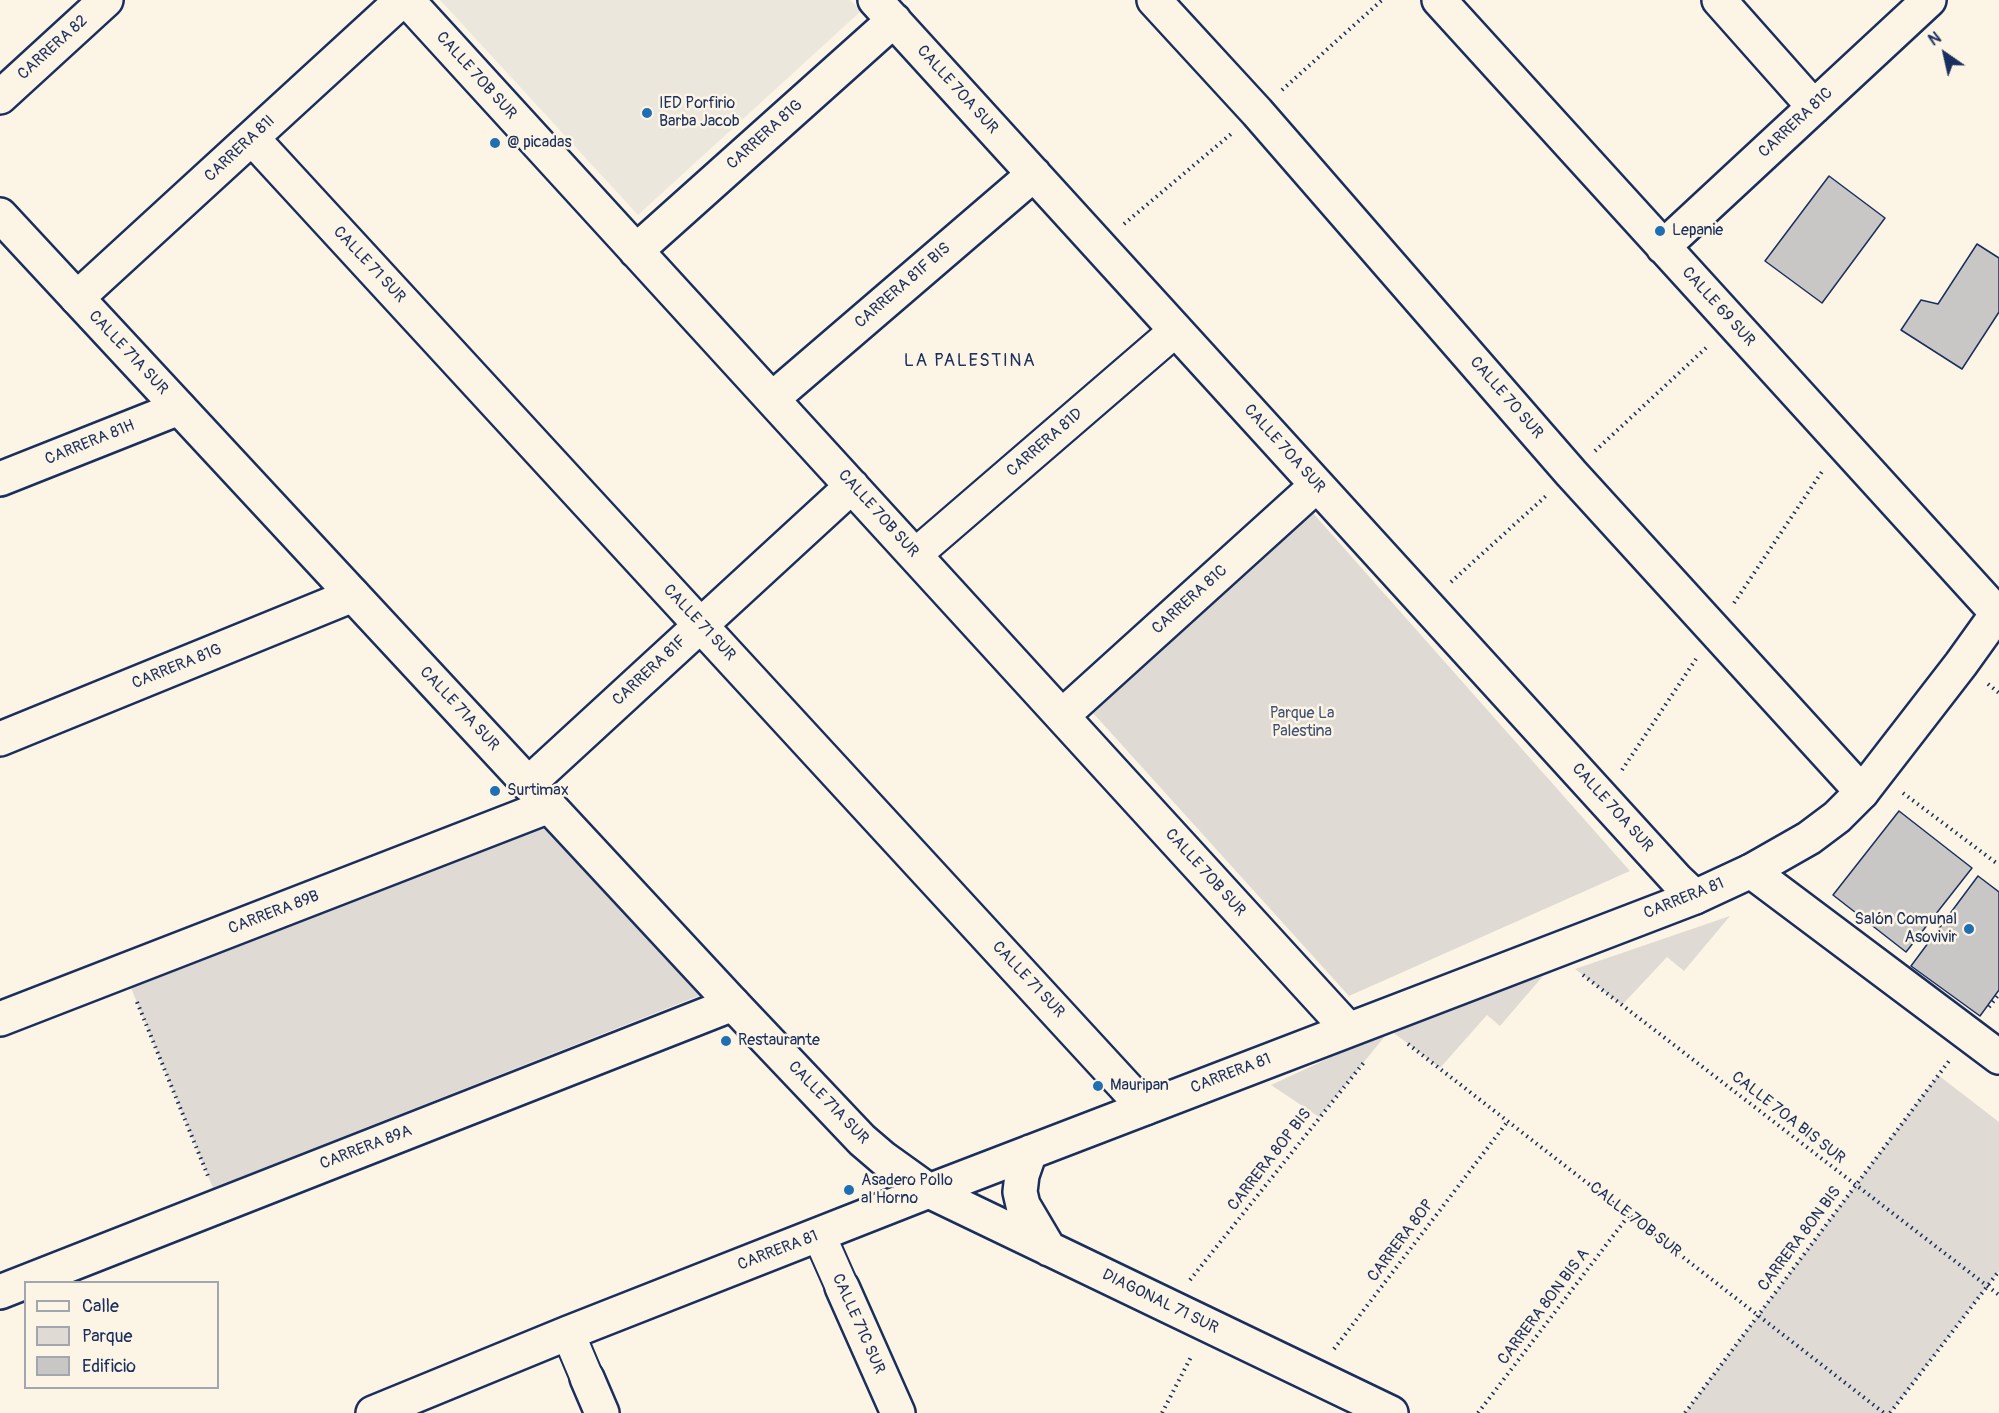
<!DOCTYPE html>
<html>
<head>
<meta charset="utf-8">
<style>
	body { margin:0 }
	#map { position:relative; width:1999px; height:1413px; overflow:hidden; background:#fcf5e5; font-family:Pangolin,sans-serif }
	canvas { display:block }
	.legend { position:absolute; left:24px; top:1281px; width:195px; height:108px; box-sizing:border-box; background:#fcf5e5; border:2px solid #a2a6af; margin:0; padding:8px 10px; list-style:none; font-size:18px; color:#1b2f5e }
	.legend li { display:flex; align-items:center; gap:12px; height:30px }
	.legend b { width:30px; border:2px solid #a2a6af }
	.north { position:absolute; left:1915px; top:24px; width:60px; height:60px; -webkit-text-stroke:4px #fcf5e5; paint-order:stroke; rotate:326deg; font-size:16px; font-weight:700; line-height:24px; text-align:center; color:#1b2f5e }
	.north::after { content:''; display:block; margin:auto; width:21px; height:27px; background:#1b2f5e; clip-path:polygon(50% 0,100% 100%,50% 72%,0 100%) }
</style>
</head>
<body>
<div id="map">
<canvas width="1999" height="1413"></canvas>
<ul class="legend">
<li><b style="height:8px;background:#fcf5e5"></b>Calle</li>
<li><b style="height:16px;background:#dfdbd4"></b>Parque</li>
<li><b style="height:16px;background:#c8c7c6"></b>Edificio</li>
</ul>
<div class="north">N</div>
</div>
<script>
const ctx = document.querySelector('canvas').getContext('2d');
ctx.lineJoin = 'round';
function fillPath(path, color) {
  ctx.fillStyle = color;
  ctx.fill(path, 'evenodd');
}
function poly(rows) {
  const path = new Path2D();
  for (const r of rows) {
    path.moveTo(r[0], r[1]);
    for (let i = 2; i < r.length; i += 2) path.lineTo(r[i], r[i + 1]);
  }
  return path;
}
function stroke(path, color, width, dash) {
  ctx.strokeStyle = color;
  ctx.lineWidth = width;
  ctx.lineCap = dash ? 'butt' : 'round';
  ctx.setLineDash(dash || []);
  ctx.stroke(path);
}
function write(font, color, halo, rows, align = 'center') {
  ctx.font = font + ' Pangolin,sans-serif';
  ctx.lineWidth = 5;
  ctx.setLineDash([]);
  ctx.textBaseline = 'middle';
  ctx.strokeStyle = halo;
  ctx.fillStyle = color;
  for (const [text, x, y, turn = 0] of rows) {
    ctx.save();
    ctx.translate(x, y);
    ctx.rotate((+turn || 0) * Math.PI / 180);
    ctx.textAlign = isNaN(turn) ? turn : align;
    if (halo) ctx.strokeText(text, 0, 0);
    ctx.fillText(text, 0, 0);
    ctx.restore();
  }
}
const built = poly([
	[440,0,850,0,861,11,638,215]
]);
const green = poly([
	[1312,512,1630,871,1349,996,1093,713],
	[539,818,701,995,213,1188,129,983],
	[1730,916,1684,971,1667,957,1622,1005,1575,969],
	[1543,976,1500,1026,1487,1015,1440,1068,1390,1030,1319,1117,1271,1085,1390,1030],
	[1938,1075,1999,1122,1999,1271,1890,1413,1685,1413]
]);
const building = poly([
	[1829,176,1885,218,1822,303,1765,261,1829,176],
	[1977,244,1999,258,1999,312,1962,369,1901,330,1921,300,1938,304,1977,244],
	[1899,811,1972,868,1906,952,1833,895,1899,811],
	[1978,876,1999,892,1999,990,1980,1016,1911,966,1978,876]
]);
const path = poly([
	[1282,90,1382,0],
	[1124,224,1231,134],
	[1595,451,1708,346],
	[1451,582,1547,495],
	[1734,603,1823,470],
	[1988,684,1999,693],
	[1622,770,1696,659],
	[1903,793,1999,865],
	[1583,975,1999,1295],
	[137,1002,208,1176],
	[1989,1007,1999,994],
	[1408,1044,1884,1413],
	[1190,1280,1365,1061],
	[1334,1349,1508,1121],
	[1162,1413,1192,1355],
	[1478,1413,1629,1215],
	[1685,1413,1949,1061],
	[1890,1413,1999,1271]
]);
const pedestrian = poly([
	[915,555,1176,330],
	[819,1235,842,1287],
	[568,1333,587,1378]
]);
const minor = poly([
	[407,0,1348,1029],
	[875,0,1677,880,1695,897],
	[1154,0,1257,112,1571,473,1862,792],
	[1439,0,1997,613],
	[1719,0,1814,107],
	[0,97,106,0],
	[252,138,1145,1108],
	[1663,247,1929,0],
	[636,251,894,20],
	[77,298,402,0],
	[772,399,1034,174],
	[0,479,179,408],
	[1062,716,1317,485],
	[0,739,353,595],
	[528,784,852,486],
	[1751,871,1999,1057],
	[0,1019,549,806],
	[842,1287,898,1413],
	[0,1292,733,1004],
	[587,1378,602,1413]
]);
const tertiary = poly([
	[0,215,733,1004,862,1140,883,1158,929,1191,1391,1413],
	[1030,1152,1022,1175,1020,1192,1023,1205,1049,1249],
	[373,1413,568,1333,929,1191,1695,897,1751,871,1809,838,1837,817,1862,792,1961,664,1999,611]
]);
const markers = [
	[647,113,6,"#1f6fb2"],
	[495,143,6,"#1f6fb2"],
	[1660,231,6,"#1f6fb2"],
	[495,791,6,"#1f6fb2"],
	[1969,929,6,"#1f6fb2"],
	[726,1041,6,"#1f6fb2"],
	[1098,1086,6,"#1f6fb2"],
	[849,1190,6,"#1f6fb2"]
];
const streetNames = [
	["CARRERA 82",53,48,-42],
	["CALLE 70B SUR",476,76,48],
	["CALLE 70A SUR",957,90,48],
	["CARRERA 81C",1796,123,-43],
	["CARRERA 81G",765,135,-42],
	["CARRERA 81I",240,149,-43],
	["CALLE 71 SUR",369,265,47],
	["CARRERA 81F BIS",903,286,-41],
	["CALLE 69 SUR",1718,307,48],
	["CALLE 71A SUR",128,353,47],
	["CALLE 70 SUR",1506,398,49],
	["CARRERA 81H",90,443,-22],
	["CARRERA 81D",1045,443,-41],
	["CALLE 70A SUR",1284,449,48],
	["CALLE 70B SUR",878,514,48],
	["CARRERA 81C",1190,600,-42],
	["CALLE 71 SUR",699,623,47],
	["CARRERA 81G",177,667,-22],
	["CARRERA 81F",650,671,-43],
	["CALLE 71A SUR",459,709,47],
	["CALLE 70A SUR",1612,808,48],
	["CALLE 70B SUR",1205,873,48],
	["CARRERA 81",1684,899,-22],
	["CARRERA 89B",274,913,-21],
	["CALLE 71 SUR",1028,980,47],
	["CARRERA 81",1231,1074,-21],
	["CALLE 71A SUR",828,1103,46],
	["CALLE 70A BIS SUR",1788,1118,38],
	["CARRERA 89A",366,1148,-21],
	["CARRERA 80P BIS",1270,1160,-52],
	["CALLE 70B SUR",1635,1220,38],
	["CARRERA 80N BIS",1800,1239,-53],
	["CARRERA 80P",1401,1241,-53],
	["CARRERA 81",778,1251,-21],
	["DIAGONAL 71 SUR",1160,1302,26],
	["CARRERA 80N BIS A",1544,1307,-53],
	["CALLE 71C SUR",858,1324,66]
];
const poiNames = [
	["IED Porfirio",659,104],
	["Barba Jacob",659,122],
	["@ picadas",507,143],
	["Lepanie",1672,231],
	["Surtimax",507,791],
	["Salón Comunal",1957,920,"right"],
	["Asovivir",1957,938,"right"],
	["Restaurante",738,1041],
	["Mauripan",1110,1086],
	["Asadero Pollo",861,1181],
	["al Horno",861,1199]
];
const parkNames = [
	["Parque La",1302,714],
	["Palestina",1302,732]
];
const neighbourhoodNames = [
	["LA PALESTINA",970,361]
];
fillPath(built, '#ece7dc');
fillPath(green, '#dfdbd4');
fillPath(building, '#c8c7c6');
stroke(building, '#1b2f5e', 1.5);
stroke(pedestrian, '#1b2f5e', 36);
stroke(minor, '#1b2f5e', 38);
stroke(tertiary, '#1b2f5e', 38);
stroke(path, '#1b2f5e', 4, [1.5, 4.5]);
stroke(pedestrian, '#fcf5e5', 32);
stroke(minor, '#fcf5e5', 33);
stroke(tertiary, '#fcf5e5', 33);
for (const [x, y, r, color] of markers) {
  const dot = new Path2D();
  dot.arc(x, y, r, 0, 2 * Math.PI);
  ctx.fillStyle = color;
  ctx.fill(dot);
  stroke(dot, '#fcf5e5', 2);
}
write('16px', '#1b2f5e', '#fcf5e5', streetNames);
write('16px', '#1b2f5e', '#fcf5e5', poiNames, 'left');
write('16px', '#425176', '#fcf5e5', parkNames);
ctx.letterSpacing = '1.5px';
write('18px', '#1b2f5e', '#fcf5e5', neighbourhoodNames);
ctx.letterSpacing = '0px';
</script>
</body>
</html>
